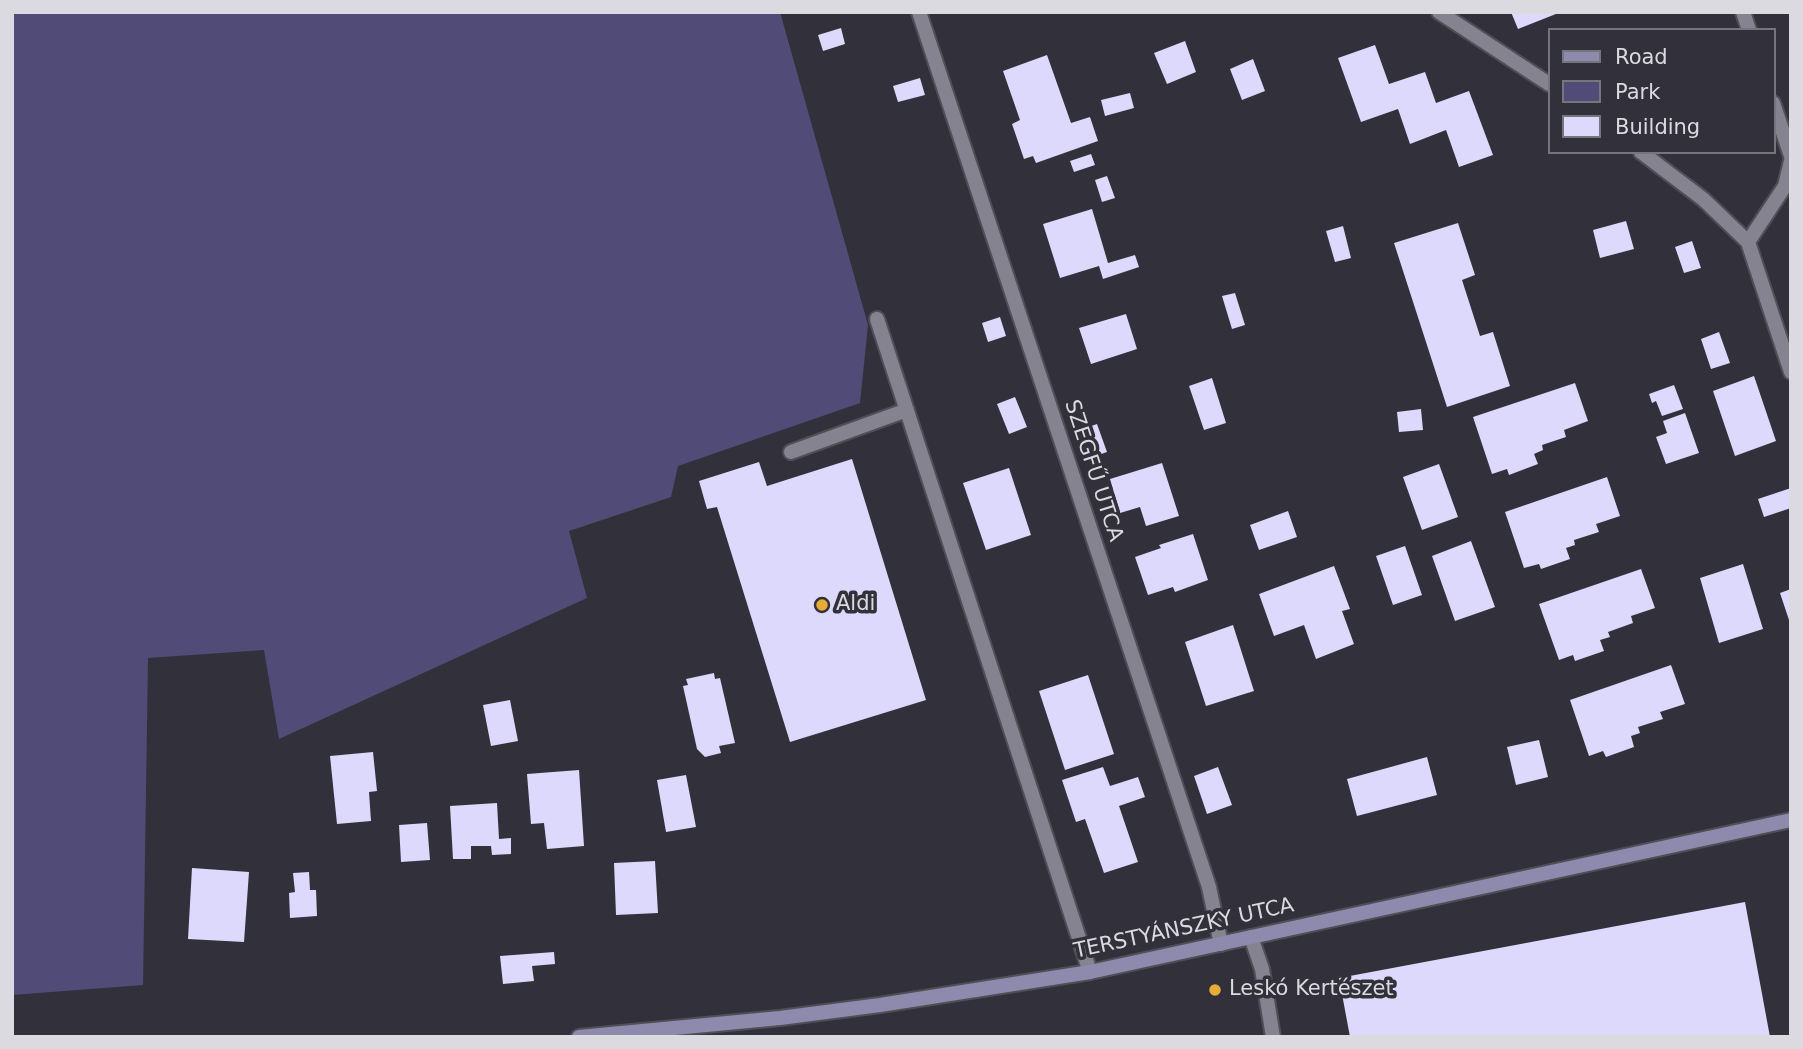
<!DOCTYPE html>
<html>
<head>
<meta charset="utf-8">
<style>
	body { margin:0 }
	#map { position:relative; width:1803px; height:1049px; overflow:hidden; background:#32313b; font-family:"DejaVu Sans",sans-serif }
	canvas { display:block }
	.frame { position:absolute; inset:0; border:14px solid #dadae0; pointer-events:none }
	.legend { position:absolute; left:1548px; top:28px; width:228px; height:126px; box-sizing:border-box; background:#32313b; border:2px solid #75757d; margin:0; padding:9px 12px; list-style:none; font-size:21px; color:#dadae0 }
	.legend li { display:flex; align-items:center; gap:14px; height:35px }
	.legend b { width:35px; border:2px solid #75757d }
</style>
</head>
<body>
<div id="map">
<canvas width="1803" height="1049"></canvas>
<div class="frame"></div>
<ul class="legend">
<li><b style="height:9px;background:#8e8aae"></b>Road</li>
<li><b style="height:19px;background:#514c77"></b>Park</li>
<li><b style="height:19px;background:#dcd9fc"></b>Building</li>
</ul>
</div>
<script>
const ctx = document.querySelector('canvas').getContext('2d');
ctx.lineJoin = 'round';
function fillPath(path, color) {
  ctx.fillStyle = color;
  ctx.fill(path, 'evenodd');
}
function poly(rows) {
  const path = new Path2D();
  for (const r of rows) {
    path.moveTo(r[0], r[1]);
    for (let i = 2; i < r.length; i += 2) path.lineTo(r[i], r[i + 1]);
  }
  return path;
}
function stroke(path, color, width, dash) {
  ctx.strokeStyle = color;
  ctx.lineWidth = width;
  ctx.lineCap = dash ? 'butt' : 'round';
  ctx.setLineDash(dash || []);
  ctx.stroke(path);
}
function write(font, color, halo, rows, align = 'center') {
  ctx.font = font + ' "DejaVu Sans",sans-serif';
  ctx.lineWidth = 7;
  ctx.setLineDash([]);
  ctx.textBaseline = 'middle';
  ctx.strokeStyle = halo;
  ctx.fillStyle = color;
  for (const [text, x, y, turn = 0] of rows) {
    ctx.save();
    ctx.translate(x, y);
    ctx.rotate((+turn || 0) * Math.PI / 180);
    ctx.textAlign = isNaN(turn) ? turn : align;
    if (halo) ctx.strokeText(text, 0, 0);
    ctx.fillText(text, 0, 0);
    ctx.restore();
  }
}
const green = poly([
	[12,12,780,12,868,325,860,403,678,466,671,497,569,531,587,598,279,739,264,650,148,658,143,985,12,995]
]);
const building = poly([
	[1511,12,1561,12,1518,29],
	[841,28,845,44,823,51,818,35],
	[1185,41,1196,72,1167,84,1154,53],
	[1375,45,1389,84,1425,72,1436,103,1469,91,1493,155,1459,167,1446,130,1410,144,1398,109,1361,122,1338,58],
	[1047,55,1071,123,1090,117,1098,141,1036,163,1033,156,1024,159,1012,124,1020,120,1003,71],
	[1253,59,1265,91,1242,100,1230,69],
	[920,78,925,95,898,102,893,86],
	[1130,93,1134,108,1105,116,1101,100],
	[1091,154,1095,165,1074,172,1070,161],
	[1107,176,1115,198,1102,202,1095,180],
	[1092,209,1108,263,1135,255,1139,267,1103,279,1099,266,1060,278,1043,224],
	[1626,221,1634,249,1600,258,1593,230],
	[1458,223,1475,275,1462,280,1480,336,1493,332,1510,386,1447,407,1394,243],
	[1343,226,1351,258,1335,262,1326,231],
	[1692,241,1701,268,1684,273,1675,247],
	[1235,293,1245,325,1232,329,1222,296],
	[1126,314,1137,349,1091,364,1079,328],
	[1000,317,1006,336,988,342,982,323],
	[1719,332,1730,363,1711,369,1701,339],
	[1754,376,1776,441,1735,456,1713,391],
	[1212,378,1226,423,1204,430,1189,386],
	[1575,383,1588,421,1564,430,1566,437,1542,445,1543,450,1534,454,1538,464,1509,475,1507,469,1492,474,1473,417],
	[1674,385,1683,409,1662,416,1656,401,1652,403,1649,394],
	[1015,397,1027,427,1009,434,997,404],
	[1421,409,1423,430,1399,432,1397,412],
	[1685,413,1699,453,1666,464,1656,437,1667,433,1663,421],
	[1097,424,1107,452,1084,460,1074,432],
	[852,459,926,700,790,742,717,507,707,509,699,481,759,462,767,486],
	[1162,463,1179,516,1146,526,1140,507,1120,513,1110,479],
	[1439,464,1458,517,1422,530,1403,477],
	[1009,468,1031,535,986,550,963,483],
	[1607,477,1620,516,1596,524,1599,532,1574,540,1575,545,1566,548,1570,559,1541,569,1539,564,1524,568,1505,512],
	[1791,488,1791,508,1764,517,1758,499],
	[1288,511,1297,537,1259,550,1250,525],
	[1193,534,1208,580,1175,592,1173,587,1148,595,1135,557,1161,548,1159,545],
	[1471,541,1495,607,1455,621,1432,556],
	[1405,546,1422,595,1393,605,1376,556],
	[1743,564,1763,629,1719,643,1700,578],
	[1334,566,1350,609,1342,611,1354,644,1316,659,1304,625,1274,636,1259,594],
	[1641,569,1655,608,1631,616,1633,623,1608,632,1610,637,1600,640,1604,651,1575,661,1573,655,1559,660,1539,604],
	[1791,589,1791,623,1790,623,1780,593],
	[1233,625,1254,691,1206,706,1185,642],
	[1671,665,1685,704,1660,712,1663,719,1638,727,1640,733,1631,736,1634,747,1606,757,1603,751,1589,756,1570,700],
	[714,673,715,679,720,678,735,743,719,746,721,753,705,757,697,749,683,686,688,685,686,679],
	[1088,675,1114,754,1065,770,1039,691],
	[510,700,518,741,491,746,483,705],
	[1539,740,1548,777,1516,785,1507,747],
	[373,752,377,791,369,792,371,821,337,824,330,756],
	[1427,757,1437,795,1357,816,1347,779],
	[1103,767,1110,786,1138,777,1145,797,1119,806,1138,862,1104,873,1085,819,1076,822,1062,780],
	[1218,767,1232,805,1207,814,1194,776],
	[579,770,584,846,547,849,544,823,531,824,527,774],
	[686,775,696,827,666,832,657,780],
	[497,803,499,839,511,838,511,854,492,855,491,846,471,846,471,859,453,859,450,806],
	[427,823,430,860,401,862,399,825],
	[655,861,658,913,616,915,614,863],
	[192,868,249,872,244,942,188,939],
	[309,872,310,890,316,890,317,916,290,918,289,893,295,892,293,873],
	[1745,902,1770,1037,1350,1037,1339,978],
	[554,952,555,964,532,966,534,981,503,984,500,956]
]);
const lane = poly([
	[877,319,1090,972],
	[791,452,907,410]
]);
const street = poly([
	[919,12,1209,887,1221,944],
	[1439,12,1549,84],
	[1743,12,1749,30],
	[1773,103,1791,156],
	[1641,152,1703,199,1748,242,1791,372],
	[1748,242,1785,186,1791,161],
	[1251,937,1262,969,1273,1037]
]);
const secondary = poly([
	[579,1037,780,1018,880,1005,1090,972,1791,820]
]);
const markers = [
	[822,605,7,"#e9ab38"],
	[1215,990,7,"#e9ab38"]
];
const streetNames = [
	["SZEGFŰ UTCA",1093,471,72],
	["TERSTYÁNSZKY UTCA",1184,929,-12]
];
const poiNames = [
	["Aldi",836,605],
	["Leskó Kertészet",1229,990]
];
fillPath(green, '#514c77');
fillPath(building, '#dcd9fc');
stroke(lane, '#504f57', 18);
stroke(street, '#504f57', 18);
stroke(secondary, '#504f57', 18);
stroke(lane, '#84838f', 14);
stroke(street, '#84838f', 14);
stroke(secondary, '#8e8aae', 14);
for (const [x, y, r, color] of markers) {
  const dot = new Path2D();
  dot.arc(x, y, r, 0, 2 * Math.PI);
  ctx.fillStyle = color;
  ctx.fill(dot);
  stroke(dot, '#32313b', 2.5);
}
write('21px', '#dadae0', '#32313b', streetNames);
write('21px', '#dadae0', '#32313b', poiNames, 'left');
</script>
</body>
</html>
